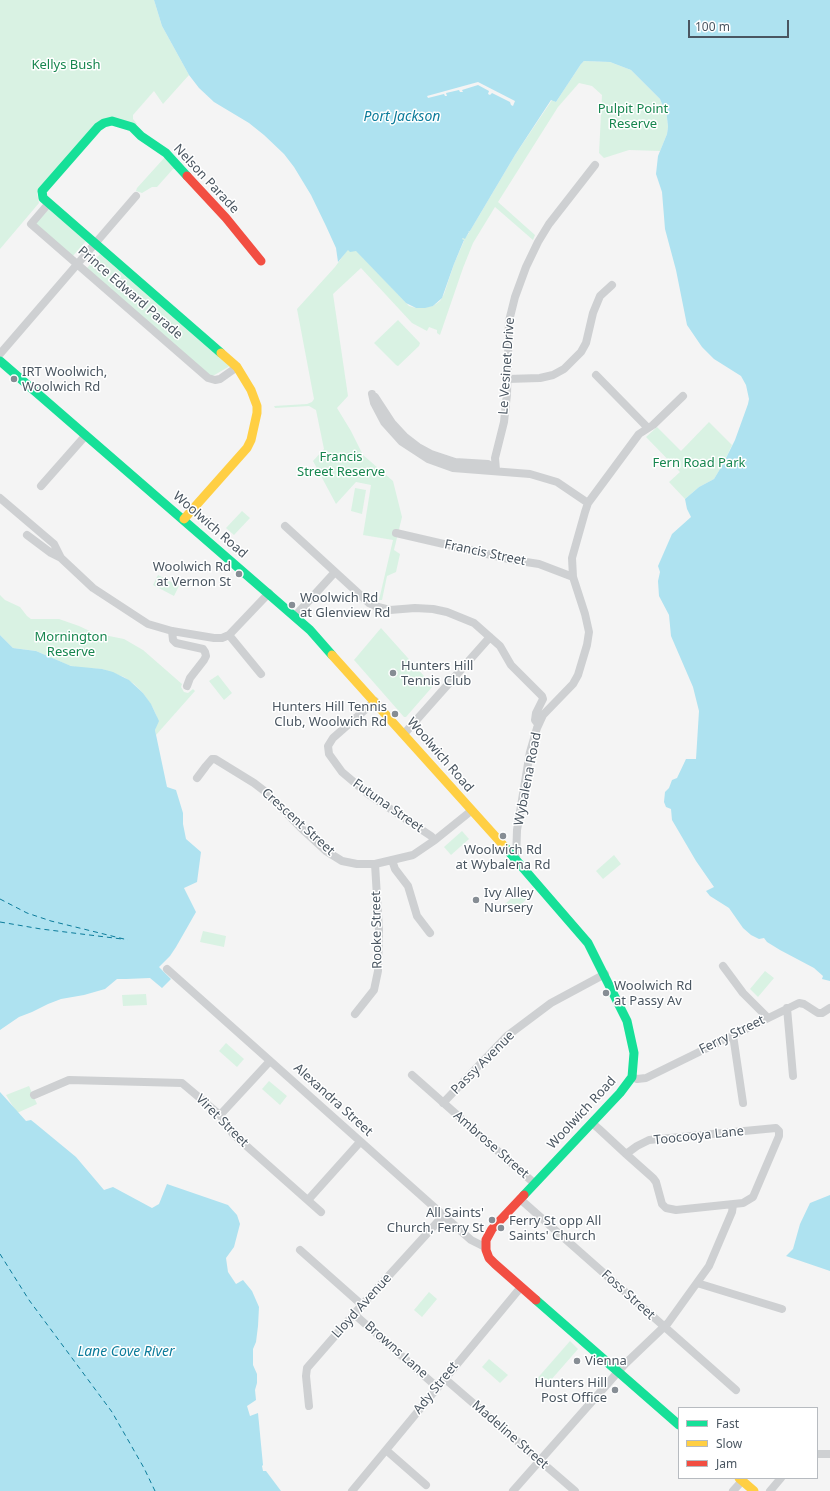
<!DOCTYPE html>
<html>
<head>
<meta charset="utf-8">
<style>
	body { margin:0 }
	#map { position:relative; width:830px; height:1491px; overflow:hidden; background:#f4f4f4; font-family:"Noto Sans",sans-serif }
	canvas { display:block }
	.legend { position:absolute; left:678px; top:1407px; width:140px; height:72px; box-sizing:border-box; background:#fff; border:1px solid #b7bbc0; margin:0; padding:5px 7px; list-style:none; font-size:12px; color:#4a5661 }
	.legend li { display:flex; align-items:center; gap:8px; height:20px }
	.legend b { width:20px; border:1px solid #b7bbc0 }
	.scale { position:absolute; left:688px; top:20px; width:101px; height:18px; box-sizing:border-box; border:2px solid #4a5661; border-top:0; padding-left:5px; font-size:12px; line-height:14px; white-space:nowrap; color:#4a5661; -webkit-text-stroke:3px #fff; paint-order:stroke }
</style>
</head>
<body>
<div id="map">
<canvas width="830" height="1491"></canvas>
<ul class="legend">
<li><b style="height:5px;background:#16e098"></b>Fast</li>
<li><b style="height:5px;background:#ffcf43"></b>Slow</li>
<li><b style="height:5px;background:#f24e42"></b>Jam</li>
</ul>
<div class="scale">100 m</div>
</div>
<script>
const ctx = document.querySelector('canvas').getContext('2d');
ctx.lineJoin = 'round';
function fillPath(path, color) {
  ctx.fillStyle = color;
  ctx.fill(path, 'evenodd');
}
function poly(rows) {
  const path = new Path2D();
  for (const r of rows) {
    path.moveTo(r[0], r[1]);
    for (let i = 2; i < r.length; i += 2) path.lineTo(r[i], r[i + 1]);
  }
  return path;
}
function stroke(path, color, width, dash) {
  ctx.strokeStyle = color;
  ctx.lineWidth = width;
  ctx.lineCap = dash ? 'butt' : 'round';
  ctx.setLineDash(dash || []);
  ctx.stroke(path);
}
function write(font, color, halo, rows, align = 'center') {
  ctx.font = font + ' "Noto Sans",sans-serif';
  ctx.lineWidth = 3;
  ctx.setLineDash([]);
  ctx.textBaseline = 'middle';
  ctx.strokeStyle = halo;
  ctx.fillStyle = color;
  for (const [text, x, y, turn = 0] of rows) {
    ctx.save();
    ctx.translate(x, y);
    ctx.rotate((+turn || 0) * Math.PI / 180);
    ctx.textAlign = isNaN(turn) ? turn : align;
    if (halo) ctx.strokeText(text, 0, 0);
    ctx.fillText(text, 0, 0);
    ctx.restore();
  }
}
const green = poly([
	[0,0,154,0,162,26,189,75,163,104,154,91,133,115,133,119,137,124,135,125,107,118,37,193,39,203,0,249],
	[584,61,610,62,631,70,660,99,662,104,666,108,668,127,667,134,660,151,629,150,604,158,599,153,602,95,592,86,579,83,558,107,498,202,535,235,533,240,495,207,473,243,463,268,440,335,437,333,437,330,429,327,427,331,412,323,361,268,333,294,348,396,337,408,351,431,363,455,393,481,402,517,394,550,400,554,396,572,387,576,382,600,379,600,393,540,363,535,371,485,356,482,336,504,313,461,324,449,316,410,309,406,275,408,274,406,307,404,312,402,314,399,297,309,335,267,348,249,350,251,356,250,409,306,416,308,433,306,440,301,444,294,454,264,464,241,462,239,463,238,465,238,469,233,468,232,470,231,515,155,552,100,556,102,581,64],
	[165,157,176,169,173,169,157,187,152,187,142,193,136,191,137,188],
	[49,209,86,241,72,257,35,224],
	[100,254,230,366,211,377,86,269],
	[398,320,420,343,419,346,398,366,396,365,374,343],
	[709,422,732,445,723,464,714,479,699,487,685,499,669,482,680,472,646,437,657,427,681,451],
	[355,488,366,490,362,514,351,511],
	[242,511,250,518,234,535,226,528],
	[158,575,179,586,174,596,153,585],
	[0,595,5,600,20,607,27,616,31,619,59,619,79,626,94,633,124,639,143,650,182,684,181,687,184,692,188,693,193,689,195,691,156,735,155,730,157,717,153,708,143,693,134,684,124,677,102,669,79,668,68,665,36,651,13,648,0,635],
	[381,628,433,686,406,717,404,717,354,660],
	[218,675,232,693,224,700,209,681],
	[462,831,469,839,451,855,444,847],
	[614,855,621,864,603,879,596,871],
	[523,888,530,896,513,912,505,904],
	[203,931,226,936,224,947,200,942],
	[765,971,774,978,758,997,750,989],
	[146,994,147,1005,123,1006,122,995],
	[226,1043,244,1059,237,1067,219,1051],
	[269,1081,287,1096,280,1105,262,1089],
	[29,1086,37,1104,17,1113,6,1095],
	[429,1292,437,1299,422,1317,414,1310],
	[570,1341,578,1349,544,1388,535,1381],
	[489,1359,508,1375,500,1383,482,1367]
]);
const water = poly([
	[154,0,830,0,830,981,822,979,823,976,814,968,780,950,767,942,764,938,759,939,751,935,743,928,729,908,710,896,706,891,714,887,696,861,672,820,671,809,666,807,664,802,665,792,669,788,672,780,677,778,686,759,696,759,699,711,693,687,671,636,669,615,659,596,658,581,660,572,658,566,672,534,691,517,687,509,685,499,699,487,714,479,723,464,735,440,748,404,749,399,746,385,741,376,714,359,702,347,687,325,676,270,665,229,662,192,656,174,658,156,667,134,668,127,666,108,662,104,660,99,631,70,610,62,584,61,581,64,556,102,551,100,515,155,470,231,468,232,469,232,465,239,463,238,462,239,464,240,454,264,442,298,433,306,425,308,416,308,406,303,356,251,350,252,348,250,338,262,336,248,326,226,311,195,294,167,284,154,264,135,249,123,214,102,199,88,189,75,162,26],
	[0,635,13,648,36,651,71,666,102,669,113,672,129,680,143,693,151,704,159,721,155,730,167,787,176,790,183,813,183,824,186,839,201,852,197,882,184,888,196,912,176,947,170,956,159,967,171,979,162,988,150,978,126,979,117,979,105,989,84,995,61,999,48,1004,32,1012,19,1017,0,1030],
	[0,1092,26,1121,31,1120,36,1124,76,1157,104,1190,113,1187,152,1208,159,1204,167,1184,228,1205,237,1215,240,1224,234,1247,226,1258,228,1272,236,1284,243,1280,252,1291,259,1307,258,1326,256,1342,253,1349,253,1365,257,1374,257,1383,255,1390,256,1400,247,1406,250,1416,258,1413,263,1465,262,1466,263,1471,266,1471,281,1491,0,1491],
	[830,1195,830,1271,786,1256,793,1249,800,1224,810,1203]
]);
const pier = poly([
	[478,82,515,101,513,106,511,105,510,102,492,93,490,95,488,94,489,91,478,85,462,90,463,92,460,92,459,90,446,93,447,96,445,96,444,94,428,98,427,96]
]);
const ferry = poly([
	[0,899,27,913,51,921,128,940],
	[0,922,41,929,122,939],
	[0,1254,29,1300,112,1412,144,1468,155,1491]
]);
const street = poly([
	[49,203,31,224,208,378,215,380,220,379,237,367],
	[0,354,136,196],
	[596,375,648,428],
	[507,379,540,378,553,375,564,369,581,352,586,343,593,313,600,296,612,285],
	[372,394,374,403,384,422,402,442,428,459,453,468,530,474,557,482,588,503],
	[375,397,392,423,405,437,418,447,431,454,455,462,488,464,496,470],
	[496,470,495,458,504,422,507,394,509,321,515,297,526,267,538,242,549,224,595,165],
	[41,486,86,435],
	[0,498,54,544,61,558,93,588,148,624,172,631,214,638,222,638,229,635,269,593],
	[285,526,369,603,378,607,390,610,415,608,433,609,447,612,474,623,500,646,511,665,542,696,543,699,536,713,535,720,538,724],
	[396,533,513,560,539,564,573,577],
	[27,535,51,553,61,558],
	[295,616,335,572],
	[172,631,173,640,176,643,203,649,205,652,206,656,204,660,190,678,187,686],
	[229,635,261,674],
	[375,701,333,738,328,746,329,754,342,772,368,794,431,836,435,840],
	[404,734,490,637],
	[197,778,206,766,212,759,215,759,254,783,267,793,300,827,326,851,342,861,357,864,375,864,413,855,435,840,471,811],
	[392,860,395,869,408,886,417,916,430,933],
	[516,860,517,830,530,752,537,728,543,715,573,684,578,675,587,645,589,632,585,614,573,577,572,558,585,512,588,503,639,434,653,425,683,396],
	[723,966,743,993,768,1018],
	[167,969,471,1240,485,1247],
	[787,1008,793,1076],
	[355,1014,374,990,378,971,379,930,375,864],
	[733,1035,743,1103],
	[412,1075,534,1183],
	[632,1077,637,1079,646,1078,799,1003,804,1004,818,1013,822,1013,830,1008],
	[34,1095,69,1080,182,1083,220,1115,233,1134,321,1212],
	[443,1103,507,1036,551,1003,605,974],
	[220,1115,270,1061],
	[592,1123,599,1129,626,1154,653,1178,656,1182,662,1204,666,1208,676,1210,743,1203,753,1197,779,1136,779,1131,776,1128,649,1140,637,1146,626,1154],
	[520,1199,736,1390],
	[308,1200,360,1142],
	[300,1250,362,1305],
	[697,1283,782,1309],
	[354,1314,437,1387],
	[444,1378,575,1491],
	[309,1406,306,1376,307,1368,354,1314,443,1216],
	[386,1450,426,1485],
	[817,1454,830,1454],
	[352,1491,521,1287],
	[513,1491,625,1364,668,1323,709,1266,732,1212,733,1205],
	[733,1491,742,1481],
	[770,1491,781,1478]
]);
const fast = poly([
	[187,176,166,153,141,136,132,127,112,121,104,123,98,127,42,191,43,198,221,353],
	[0,361,310,630,332,655],
	[504,846,588,943,627,1021,634,1053,632,1077,620,1093,524,1195],
	[536,1300,679,1425]
]);
const slow = poly([
	[184,519,247,448,251,440,257,413,257,406,251,390,237,367,221,353],
	[332,655,504,846],
	[739,1478,754,1491]
]);
const jam = poly([
	[187,176,226,218,261,261],
	[524,1195,492,1229,486,1240,486,1250,489,1258,495,1264,536,1300]
]);
const markers = [
	[14,379,4,"#868d94"],
	[239,574,4,"#868d94"],
	[292,605,4,"#868d94"],
	[393,673,4,"#868d94"],
	[395,714,4,"#868d94"],
	[503,836,4,"#868d94"],
	[476,900,4,"#868d94"],
	[606,993,4,"#868d94"],
	[492,1220,4,"#868d94"],
	[501,1228,4,"#868d94"],
	[577,1361,4,"#868d94"],
	[615,1390,4,"#868d94"]
];
const parkNames = [
	["Kellys Bush",66,65],
	["Pulpit Point",633,109],
	["Reserve",633,124],
	["Francis",341,457],
	["Street Reserve",341,472],
	["Fern Road Park",699,463],
	["Mornington",71,637],
	["Reserve",71,652]
];
const streetNames = [
	["Nelson Parade",206,179,47],
	["Prince Edward Parade",130,293,41],
	["Le Vesinet Drive",507,366,-86],
	["Woolwich Road",210,525,41],
	["Francis Street",485,553,12],
	["Woolwich Road",440,755,49],
	["Wybalena Road",528,779,-79],
	["Futuna Street",388,806,35],
	["Crescent Street",298,822,42],
	["Rooke Street",377,930,-91],
	["Ferry Street",732,1035,-26],
	["Passy Avenue",483,1063,-45],
	["Alexandra Street",333,1100,42],
	["Woolwich Road",582,1113,-47],
	["Viret Street",222,1121,45],
	["Toocooya Lane",699,1136,-6],
	["Ambrose Street",491,1145,41],
	["Foss Street",628,1295,42],
	["Lloyd Avenue",362,1306,-48],
	["Browns Lane",396,1350,41],
	["Ady Street",436,1388,-51],
	["Madeline Street",510,1435,41]
];
const poiNames = [
	["IRT Woolwich,",22,372],
	["Woolwich Rd",22,387],
	["Woolwich Rd",231,567,"right"],
	["at Vernon St",231,582,"right"],
	["Woolwich Rd",300,598],
	["at Glenview Rd",300,613],
	["Hunters Hill",401,666],
	["Tennis Club",401,681],
	["Hunters Hill Tennis",387,707,"right"],
	["Club, Woolwich Rd",387,722,"right"],
	["Woolwich Rd",503,850,"center"],
	["at Wybalena Rd",503,865,"center"],
	["Ivy Alley",484,893],
	["Nursery",484,908],
	["Woolwich Rd",614,986],
	["at Passy Av",614,1001],
	["All Saints'",484,1213,"right"],
	["Church, Ferry St",484,1228,"right"],
	["Ferry St opp All",509,1221],
	["Saints' Church",509,1236],
	["Vienna",585,1361],
	["Hunters Hill",607,1383,"right"],
	["Post Office",607,1398,"right"]
];
const waterNames = [
	["Port Jackson",402,117],
	["Lane Cove River",126,1352]
];
fillPath(green, '#d9f2e3');
fillPath(water, '#aee2f0');
fillPath(pier, '#f4f4f4');
stroke(ferry, '#0c7c9b', 1, [5, 4]);
stroke(street, '#ced0d2', 8);
stroke(fast, '#16e098', 9);
stroke(slow, '#ffcf43', 9);
stroke(jam, '#f24e42', 9);
for (const [x, y, r, color] of markers) {
  const dot = new Path2D();
  dot.arc(x, y, r, 0, 2 * Math.PI);
  ctx.fillStyle = color;
  ctx.fill(dot);
  stroke(dot, '#fff', 1.5);
}
write('13px', '#17864f', '#fff', parkNames);
write('13px', '#4a5661', '#fff', streetNames);
write('13px', '#4a5661', '#fff', poiNames, 'left');
write('italic 14px', '#0c7c9b', '#fff', waterNames);
</script>
</body>
</html>
